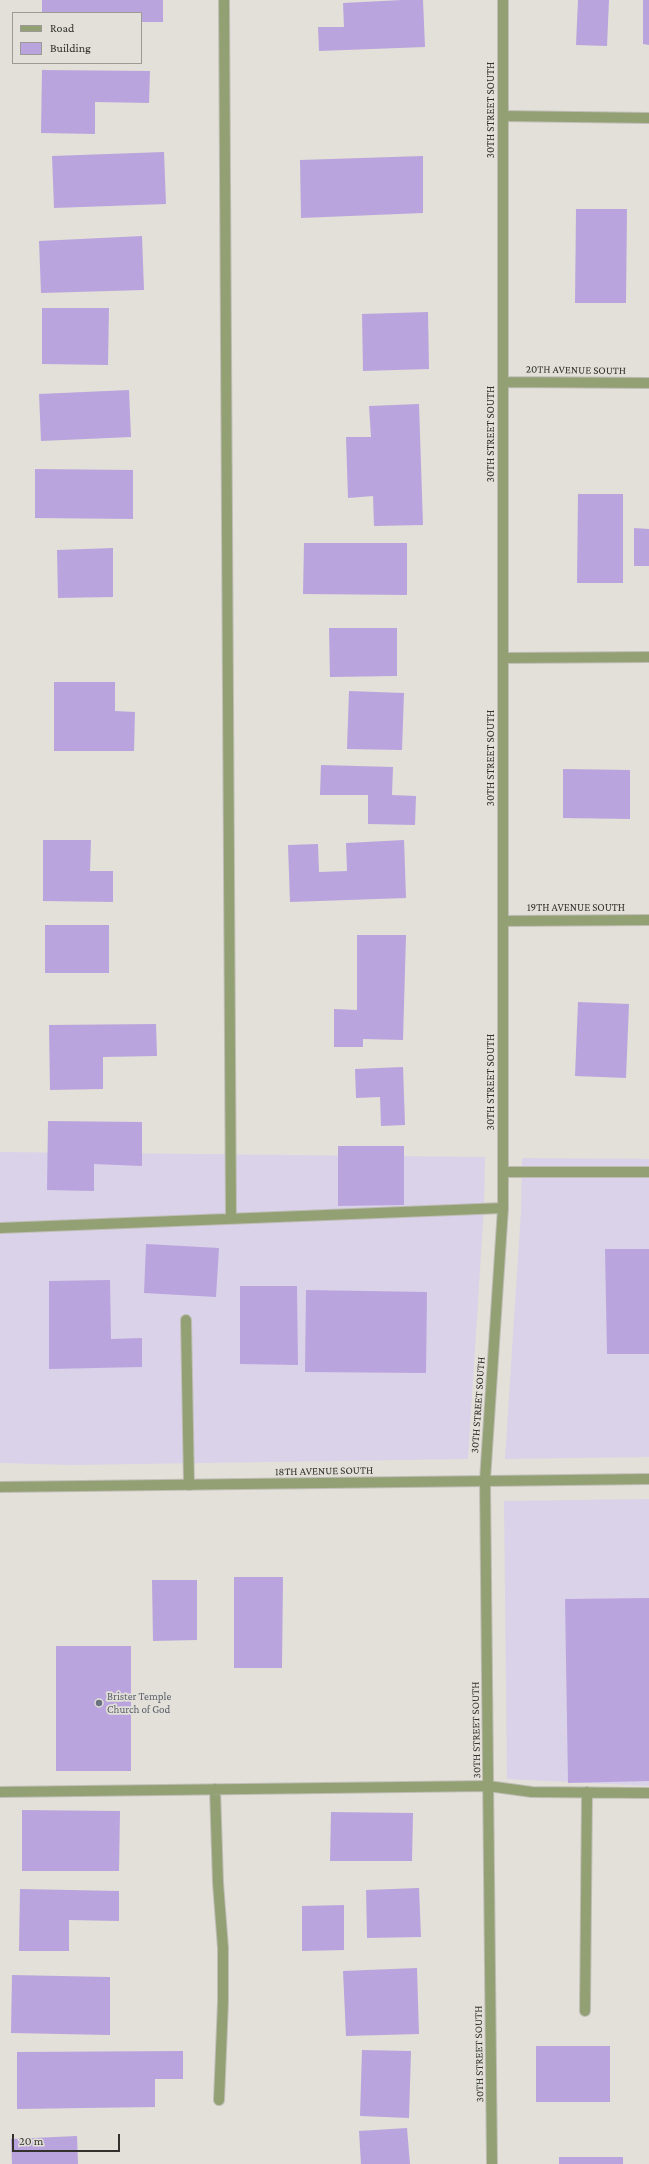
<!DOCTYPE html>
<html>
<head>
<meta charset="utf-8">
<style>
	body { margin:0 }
	#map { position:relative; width:649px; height:2164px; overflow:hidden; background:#e2e0d8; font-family:"Crimson Pro",serif }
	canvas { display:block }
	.legend { position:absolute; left:12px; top:12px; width:130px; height:52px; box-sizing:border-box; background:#e2e0d8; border:1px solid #9c9a94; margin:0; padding:5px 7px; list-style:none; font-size:12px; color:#32312e }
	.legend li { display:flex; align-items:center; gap:8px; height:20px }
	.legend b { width:20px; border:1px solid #9c9a94 }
	.scale { position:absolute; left:12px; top:2134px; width:108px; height:18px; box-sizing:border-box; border:2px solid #32312e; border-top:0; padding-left:5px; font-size:12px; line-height:14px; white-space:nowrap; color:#32312e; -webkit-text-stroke:3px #e2e0d8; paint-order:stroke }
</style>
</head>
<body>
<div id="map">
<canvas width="649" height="2164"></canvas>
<ul class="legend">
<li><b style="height:5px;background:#93a073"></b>Road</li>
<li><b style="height:11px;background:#baa4dd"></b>Building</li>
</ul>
<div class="scale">20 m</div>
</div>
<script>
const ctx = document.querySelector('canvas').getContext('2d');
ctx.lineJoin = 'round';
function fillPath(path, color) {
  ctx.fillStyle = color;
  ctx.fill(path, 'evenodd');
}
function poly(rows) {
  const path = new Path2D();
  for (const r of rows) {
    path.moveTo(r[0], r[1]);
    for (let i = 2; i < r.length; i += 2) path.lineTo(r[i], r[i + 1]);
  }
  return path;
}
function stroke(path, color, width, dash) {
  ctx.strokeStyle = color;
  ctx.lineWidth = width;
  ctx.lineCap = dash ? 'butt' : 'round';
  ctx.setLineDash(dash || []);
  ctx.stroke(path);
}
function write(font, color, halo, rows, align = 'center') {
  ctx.font = font + ' "Crimson Pro",serif';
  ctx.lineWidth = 3.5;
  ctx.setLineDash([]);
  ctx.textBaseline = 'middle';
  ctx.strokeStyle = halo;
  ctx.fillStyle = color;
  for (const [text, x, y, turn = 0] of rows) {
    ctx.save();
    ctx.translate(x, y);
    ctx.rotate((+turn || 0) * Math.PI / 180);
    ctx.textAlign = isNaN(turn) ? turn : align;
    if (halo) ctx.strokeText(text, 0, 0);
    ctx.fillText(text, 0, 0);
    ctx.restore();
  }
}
const commercial = poly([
	[0,1152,485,1157,484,1207,468,1459,71,1465,0,1463],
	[522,1158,649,1159,649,1457,505,1459,521,1210],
	[649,1499,649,1786,507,1779,504,1501]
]);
const building = poly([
	[42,0,163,0,163,22,141,22,141,13,42,13],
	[402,0,423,0,425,47,319,51,318,27,344,27,343,3],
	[578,0,609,0,607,46,576,45],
	[643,0,649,0,649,45,643,44],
	[42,70,150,71,149,103,95,102,95,134,41,133],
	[164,152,166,204,54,208,52,156],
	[423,156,423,213,301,218,300,160],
	[576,209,627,209,626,303,575,303],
	[142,236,144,290,41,293,39,241],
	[42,308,109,308,108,365,42,364],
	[428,312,429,369,363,371,362,314],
	[129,390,131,437,41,441,39,394],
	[419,404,423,525,374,526,373,496,348,498,346,437,371,437,369,406],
	[35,469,133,470,133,519,35,518],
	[578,494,623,494,623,583,577,583],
	[634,528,649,529,649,566,634,566],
	[304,543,407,543,407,595,303,594],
	[113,548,113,597,58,598,57,550],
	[329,628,397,628,397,676,330,677],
	[54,682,115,682,115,711,135,712,134,751,54,751],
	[349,691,404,693,402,750,347,749],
	[321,765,393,767,392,795,416,796,415,825,368,824,368,795,320,795],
	[563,769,630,770,630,819,563,818],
	[43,840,91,840,90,871,113,871,113,902,43,901],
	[404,840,406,898,290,902,288,845,318,844,319,872,347,871,346,843],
	[45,925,109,925,109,973,45,973],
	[357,935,406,935,403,1040,363,1039,363,1047,334,1047,334,1009,357,1010],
	[578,1002,629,1004,626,1078,575,1076],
	[156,1024,157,1056,103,1057,103,1089,50,1090,49,1025],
	[403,1067,405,1125,381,1126,380,1097,356,1098,355,1069],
	[48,1121,142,1122,142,1166,94,1164,94,1191,47,1190],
	[338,1146,404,1146,404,1205,338,1206],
	[146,1244,219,1248,216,1297,144,1293],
	[605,1249,649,1249,649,1354,607,1354],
	[110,1280,111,1339,142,1338,142,1367,49,1369,49,1281],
	[240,1286,297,1286,298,1365,240,1364],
	[306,1290,427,1292,426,1373,305,1372],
	[234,1577,283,1577,282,1668,234,1668],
	[152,1580,197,1580,197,1640,153,1641],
	[649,1598,649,1781,568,1783,565,1599],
	[56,1646,131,1646,131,1771,56,1771],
	[22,1810,120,1811,119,1871,22,1871],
	[331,1812,413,1813,412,1861,330,1861],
	[419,1888,421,1937,367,1938,366,1890],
	[20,1889,119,1891,119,1921,69,1920,69,1951,19,1951],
	[344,1905,344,1950,302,1951,302,1906],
	[417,1968,419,2034,346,2036,343,1971],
	[12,1975,110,1977,110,2035,11,2033],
	[536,2046,610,2046,610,2102,536,2102],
	[362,2050,411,2051,409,2118,360,2116],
	[183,2051,183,2079,155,2079,155,2107,17,2109,17,2052],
	[407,2128,410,2164,361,2164,359,2131],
	[77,2136,78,2164,12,2164,11,2139],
	[559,2157,623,2157,623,2164,559,2164]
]);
const service = poly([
	[224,0,231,1219],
	[503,116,649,118],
	[503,658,649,657],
	[503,1172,649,1172],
	[0,1228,503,1208],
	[186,1320,189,1485],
	[215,1789,218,1883,223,1948,223,2002,219,2100],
	[0,1792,488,1786,532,1792,649,1793],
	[585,2011,587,1792]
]);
const minor = poly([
	[503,382,649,383],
	[503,921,649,920],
	[492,2164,485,1480,503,1208,503,0]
]);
const tertiary = poly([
	[0,1487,649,1479]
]);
const markers = [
	[99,1703,4,"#6b7280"]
];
const streetNames = [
	["30TH STREET SOUTH",491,110,-90],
	["20TH AVENUE SOUTH",576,370,1],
	["30TH STREET SOUTH",491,434,-90],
	["30TH STREET SOUTH",491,758,-90],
	["19TH AVENUE SOUTH",576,908],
	["30TH STREET SOUTH",491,1082,-90],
	["30TH STREET SOUTH",478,1405,-86],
	["18TH AVENUE SOUTH",324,1471,-1],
	["30TH STREET SOUTH",476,1730,-91],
	["30TH STREET SOUTH",479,2054,-91]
];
const worshipNames = [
	["Brister Temple",107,1697],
	["Church of God",107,1710]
];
fillPath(commercial, '#d9d2e8');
fillPath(building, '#baa4dd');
stroke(service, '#bfbdb6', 12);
stroke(minor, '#bfbdb6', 12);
stroke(tertiary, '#bfbdb6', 12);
stroke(service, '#93a073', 10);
stroke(minor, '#93a073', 10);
stroke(tertiary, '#93a073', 10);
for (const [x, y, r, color] of markers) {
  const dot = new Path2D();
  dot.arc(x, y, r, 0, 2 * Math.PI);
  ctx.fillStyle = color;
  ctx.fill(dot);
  stroke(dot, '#e2e0d8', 1.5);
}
write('11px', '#32312e', '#e2e0d8', streetNames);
write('11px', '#5b616d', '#e2e0d8', worshipNames, 'left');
</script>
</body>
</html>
